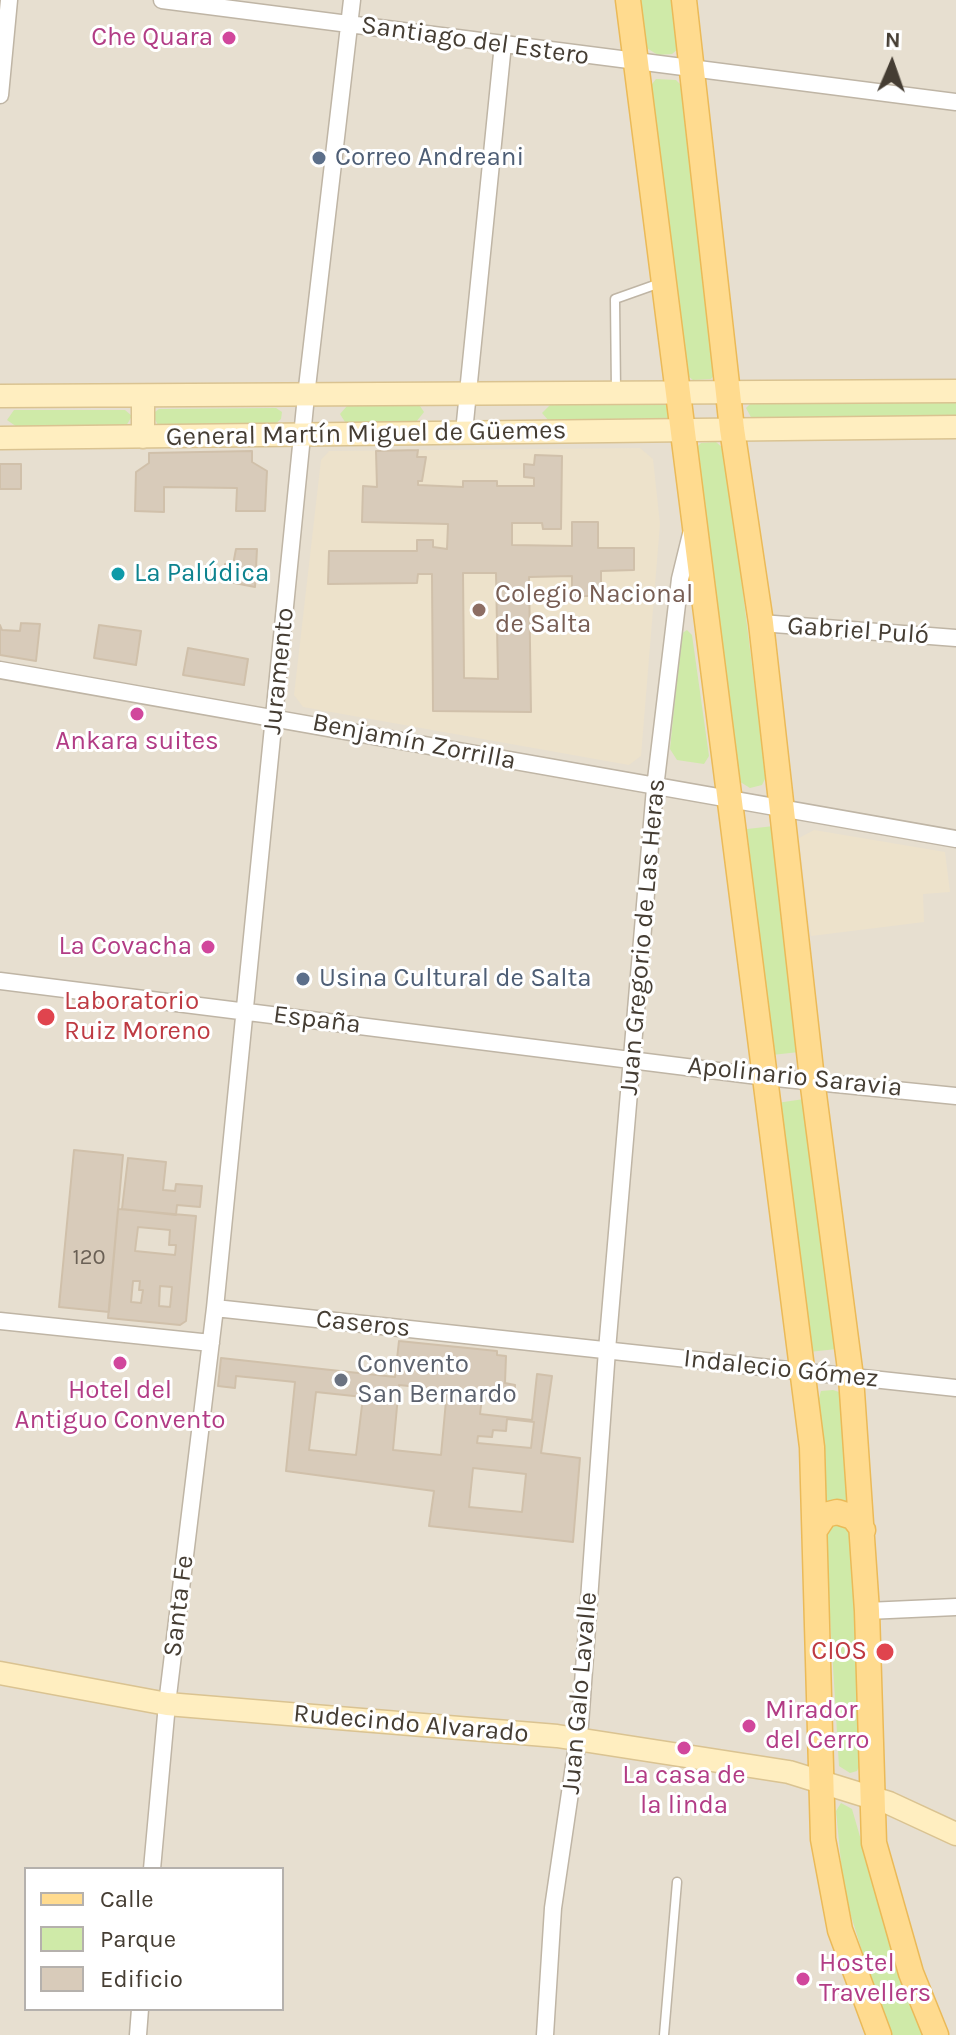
<!DOCTYPE html>
<html>
<head>
<meta charset="utf-8">
<style>
	body { margin:0 }
	#map { position:relative; width:956px; height:2035px; overflow:hidden; background:#f3ede3; font-family:Karla,sans-serif }
	canvas { display:block }
	.legend { position:absolute; left:24px; top:1867px; width:260px; height:144px; box-sizing:border-box; background:#fff; border:2px solid #b5b1ad; margin:0; padding:10px 14px; list-style:none; font-size:24px; color:#453d33 }
	.legend li { display:flex; align-items:center; gap:16px; height:40px }
	.legend b { width:40px; border:2px solid #b5b1ad }
	.north { position:absolute; left:852px; top:24px; width:80px; height:80px; -webkit-text-stroke:6px #fff; paint-order:stroke; rotate:2deg; font-size:22px; font-weight:700; line-height:32px; text-align:center; color:#453d33 }
	.north::after { content:''; display:block; margin:auto; width:28px; height:36px; background:#453d33; clip-path:polygon(50% 0,100% 100%,50% 72%,0 100%) }
</style>
</head>
<body>
<div id="map">
<canvas width="956" height="2035"></canvas>
<ul class="legend">
<li><b style="height:10px;background:#ffdb8f"></b>Calle</li>
<li><b style="height:22px;background:#cfeaa8"></b>Parque</li>
<li><b style="height:22px;background:#d8cbba"></b>Edificio</li>
</ul>
<div class="north">N</div>
</div>
<script>
const ctx = document.querySelector('canvas').getContext('2d');
ctx.lineJoin = 'round';
function fillPath(path, color) {
  ctx.fillStyle = color;
  ctx.fill(path, 'evenodd');
}
function poly(rows) {
  const path = new Path2D();
  for (const r of rows) {
    path.moveTo(r[0], r[1]);
    for (let i = 2; i < r.length; i += 2) path.lineTo(r[i], r[i + 1]);
  }
  return path;
}
function stroke(path, color, width, dash) {
  ctx.strokeStyle = color;
  ctx.lineWidth = width;
  ctx.lineCap = dash ? 'butt' : 'round';
  ctx.setLineDash(dash || []);
  ctx.stroke(path);
}
function write(font, color, halo, rows, align = 'center') {
  ctx.font = font + ' Karla,sans-serif';
  ctx.lineWidth = 6;
  ctx.setLineDash([]);
  ctx.textBaseline = 'middle';
  ctx.strokeStyle = halo;
  ctx.fillStyle = color;
  for (const [text, x, y, turn = 0] of rows) {
    ctx.save();
    ctx.translate(x, y);
    ctx.rotate((+turn || 0) * Math.PI / 180);
    ctx.textAlign = isNaN(turn) ? turn : align;
    if (halo) ctx.strokeText(text, 0, 0);
    ctx.fillText(text, 0, 0);
    ctx.restore();
  }
}
const residential = poly([
	[0,0,956,0,956,2035,0,2035],
	[26,1869,282,1869,282,2009,26,2009]
]);
const education = poly([
	[640,448,653,459,660,524,641,756,629,765,303,707,294,695,321,460,329,451],
	[814,830,945,852,950,892,923,894,924,922,811,936,799,838]
]);
const green = poly([
	[639,0,672,0,678,49,672,54,658,55,645,47],
	[656,79,676,80,682,86,716,373,711,379,693,380,684,373,649,88],
	[956,402,956,417,752,419,746,408,750,404],
	[551,404,668,404,668,419,549,421,542,413],
	[347,406,420,406,424,412,416,422,345,422,340,414],
	[276,408,282,412,281,419,274,425,158,425,152,414,159,409],
	[14,410,125,410,132,416,126,426,17,427,7,420],
	[716,442,725,450,766,777,762,785,750,788,737,780,696,448,701,443],
	[687,630,692,635,709,756,704,764,677,760,670,749,681,634],
	[774,826,799,1052,772,1055,747,829],
	[804,1099,837,1349,809,1352,777,1103],
	[833,1390,839,1392,842,1401,852,1511,826,1506,818,1402,821,1391],
	[837,1522,849,1528,853,1538,861,1763,857,1771,850,1773,839,1766,825,1534],
	[841,1803,852,1809,907,1999,925,2035,888,2035,844,1893,836,1811]
]);
const building = poly([
	[418,450,417,457,426,457,422,481,418,481,418,485,463,487,463,481,497,481,497,486,534,486,534,478,524,477,524,464,534,465,535,455,562,456,561,529,543,529,542,523,512,523,512,545,572,546,572,522,598,522,598,548,634,548,634,570,601,571,601,596,572,596,572,576,529,577,531,712,433,711,432,574,418,574,417,583,328,584,329,551,417,551,417,540,433,540,433,547,447,549,448,524,362,522,363,486,377,487,376,451,418,450],
	[463,573,496,573,498,679,464,678,463,573],
	[252,451,252,462,267,471,265,511,236,511,237,488,164,487,164,512,135,511,136,472,149,463,149,453,252,451],
	[0,464,21,464,21,489,0,489,0,464],
	[236,549,257,549,255,587,224,581,225,564,233,565,236,549],
	[21,623,40,624,36,661,0,655,0,625,2,630,20,631,21,623],
	[99,625,141,631,136,665,94,658,99,625],
	[188,648,248,659,244,685,183,675,188,648],
	[74,1150,123,1155,109,1312,59,1307,74,1150],
	[128,1158,166,1162,163,1190,175,1191,176,1184,202,1186,200,1207,177,1205,176,1215,122,1209,128,1158],
	[118,1209,196,1216,186,1321,180,1325,108,1318,118,1209],
	[138,1227,170,1230,169,1245,176,1245,175,1255,135,1251,138,1227],
	[133,1281,140,1281,139,1290,143,1290,141,1303,131,1302,133,1281],
	[160,1286,172,1287,170,1307,159,1306,160,1286],
	[399,1341,497,1351,497,1355,506,1356,505,1383,515,1385,514,1402,482,1398,480,1414,532,1420,537,1374,552,1376,541,1453,580,1458,573,1542,429,1526,434,1491,286,1471,295,1382,236,1376,235,1388,218,1386,221,1358,395,1377,399,1341],
	[399,1385,447,1390,441,1455,393,1450,399,1385],
	[316,1392,363,1397,356,1455,309,1450,316,1392],
	[507,1419,534,1422,531,1448,477,1443,478,1436,492,1437,493,1430,506,1431,507,1419],
	[473,1468,526,1474,522,1512,469,1507,473,1468]
]);
const lane = poly([
	[616,391,615,299,663,282],
	[664,2035,677,1882]
]);
const street = poly([
	[162,0,956,102],
	[0,95,9,0],
	[464,432,503,44],
	[761,623,956,638],
	[0,670,956,839],
	[0,981,766,1077,956,1096],
	[215,1308,956,1388],
	[0,1321,211,1343],
	[867,1611,956,1607],
	[152,1869,167,1704,215,1308,306,396,352,0],
	[138,2035,140,2009],
	[545,2035,553,1908,580,1725,607,1350,655,788,680,579,691,534]
]);
const secondary = poly([
	[0,396,956,391],
	[143,437,143,397],
	[0,438,956,427],
	[0,1673,167,1704,557,1736,789,1772,889,1803,956,1834]
]);
const primary = poly([
	[628,0,812,1447,823,1839,840,1930,879,2035],
	[684,0,732,429,761,623,812,1079,851,1377,867,1611,874,1843,911,1973,936,2035],
	[815,1530,825,1515,837,1512,853,1517,863,1530]
]);
const markers = [
	[229,38,8,"#d1479c"],
	[319,158,8,"#5c6f8a"],
	[118,574,8,"#0f9aa8"],
	[479,610,8,"#8d6e63"],
	[137,714,8,"#d1479c"],
	[208,947,8,"#d1479c"],
	[303,979,8,"#5c6f8a"],
	[46,1017,10,"#e0444e"],
	[120,1363,8,"#d1479c"],
	[341,1380,8,"#6b7280"],
	[885,1652,10,"#e0444e"],
	[749,1726,8,"#d1479c"],
	[684,1748,8,"#d1479c"],
	[803,1979,8,"#d1479c"]
];
const numberNames = [
	["120",89,1258]
];
const hotelNames = [
	["Che Quara",213,38,"right"],
	["Ankara suites",137,742],
	["La Covacha",192,947,"right"],
	["Hotel del",120,1391],
	["Antiguo Convento",120,1421],
	["Mirador",765,1711,"left"],
	["del Cerro",765,1741,"left"],
	["La casa de",684,1776],
	["la linda",684,1806],
	["Hostel",819,1964,"left"],
	["Travellers",819,1994,"left"]
];
const streetNames = [
	["Santiago del Estero",475,41,8],
	["General Martín Miguel de Güemes",366,434,-1],
	["Gabriel Puló",858,631,4],
	["Juramento",279,671,-84],
	["Benjamín Zorrilla",414,742,11],
	["Juan Gregorio de Las Heras",643,937,-85],
	["España",317,1020,7],
	["Apolinario Saravia",795,1077,6],
	["Caseros",363,1324,6],
	["Indalecio Gómez",781,1369,6],
	["Santa Fe",179,1606,-83],
	["Juan Galo Lavalle",580,1693,-85],
	["Rudecindo Alvarado",411,1724,5]
];
const serviceNames = [
	["Correo Andreani",335,158],
	["Usina Cultural de Salta",319,979]
];
const cultureNames = [
	["La Palúdica",134,574]
];
const educationNames = [
	["Colegio Nacional",495,595],
	["de Salta",495,625]
];
const healthNames = [
	["Laboratorio",64,1002],
	["Ruiz Moreno",64,1032],
	["CIOS",867,1652,"right"]
];
const worshipNames = [
	["Convento",357,1365],
	["San Bernardo",357,1395]
];
fillPath(residential, '#e7dfd0');
fillPath(education, '#ede2cb');
fillPath(green, '#cfeaa8');
fillPath(building, '#d8cbba');
stroke(building, '#d0c0aa', 2);
stroke(lane, '#bfb5a5', 11);
stroke(street, '#bfb5a5', 19);
stroke(secondary, '#dac391', 25);
stroke(primary, '#ebba58', 27);
stroke(lane, '#fff', 8);
stroke(street, '#fff', 16);
stroke(secondary, '#ffeec0', 22);
stroke(primary, '#ffdb8f', 24);
for (const [x, y, r, color] of markers) {
  const dot = new Path2D();
  dot.arc(x, y, r, 0, 2 * Math.PI);
  ctx.fillStyle = color;
  ctx.fill(dot);
  stroke(dot, '#fff', 3);
}
write('22px', '#6a6055', null, numberNames);
write('26px', '#b23c85', '#fff', hotelNames);
write('26px', '#453d33', '#fff', streetNames);
write('26px', '#4e5e75', '#fff', serviceNames, 'left');
write('26px', '#0d838f', '#fff', cultureNames, 'left');
write('26px', '#785e54', '#fff', educationNames, 'left');
write('26px', '#be3a42', '#fff', healthNames, 'left');
write('26px', '#5b616d', '#fff', worshipNames, 'left');
</script>
</body>
</html>
